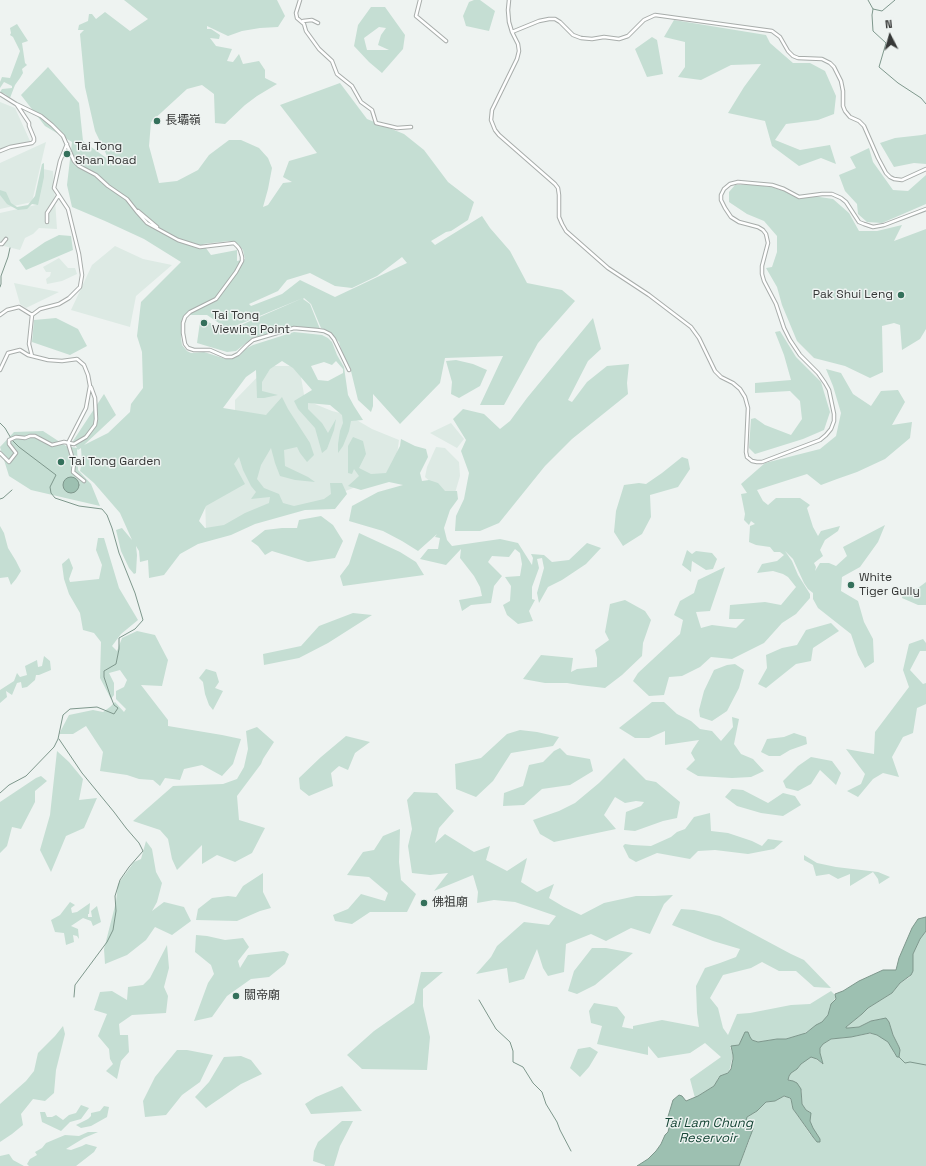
<!DOCTYPE html>
<html>
<head>
<meta charset="utf-8">
<style>
	body { margin:0 }
	#map { position:relative; width:926px; height:1166px; overflow:hidden; background:#eef3f1; font-family:"Space Grotesk",sans-serif }
	canvas { display:block }
	.north { position:absolute; left:870px; top:16px; width:40px; height:40px; -webkit-text-stroke:3px #eef3f1; paint-order:stroke; rotate:354deg; font-size:11px; font-weight:700; line-height:16px; text-align:center; color:#363837 }
	.north::after { content:''; display:block; margin:auto; width:14px; height:18px; background:#363837; clip-path:polygon(50% 0,100% 100%,50% 72%,0 100%) }
</style>
</head>
<body>
<div id="map">
<canvas width="926" height="1166"></canvas>
<div class="north">N</div>
</div>
<script>
const ctx = document.querySelector('canvas').getContext('2d');
ctx.lineJoin = 'round';
function fillPath(path, color) {
  ctx.fillStyle = color;
  ctx.fill(path, 'evenodd');
}
function poly(rows) {
  const path = new Path2D();
  for (const r of rows) {
    if (r.length === 3) {
      path.moveTo(r[0] + r[2], r[1]);
      path.arc(r[0], r[1], r[2], 0, 2 * Math.PI);
      continue;
    }
    path.moveTo(r[0], r[1]);
    for (let i = 2; i < r.length; i += 2) path.lineTo(r[i], r[i + 1]);
  }
  return path;
}
function stroke(path, color, width, dash) {
  ctx.strokeStyle = color;
  ctx.lineWidth = width;
  ctx.lineCap = dash ? 'butt' : 'round';
  ctx.setLineDash(dash || []);
  ctx.stroke(path);
}
function write(font, color, halo, rows, align = 'center') {
  ctx.font = font + ' "Space Grotesk","Noto Sans TC",sans-serif';
  ctx.lineWidth = 3;
  ctx.setLineDash([]);
  ctx.textBaseline = 'middle';
  ctx.strokeStyle = halo;
  ctx.fillStyle = color;
  for (const [text, x, y, turn = 0] of rows) {
    ctx.save();
    ctx.translate(x, y);
    ctx.rotate((+turn || 0) * Math.PI / 180);
    ctx.textAlign = isNaN(turn) ? turn : align;
    if (halo) ctx.strokeText(text, 0, 0);
    ctx.fillText(text, 0, 0);
    ctx.restore();
  }
}
const built = poly([
	[0,102,15,108,30,141,0,149],
	[46,142,32,202,0,209,0,163],
	[43,169,53,171,57,229,39,228,33,234,25,238,20,250,0,245,0,213,36,205],
	[115,246,143,259,172,265,136,296,130,327,71,310,92,265],
	[59,258,68,268,75,268,77,274,62,281,47,284,46,279,50,276,51,272,46,272,43,267],
	[14,283,59,292,26,308,20,304],
	[268,366,299,366,305,400,332,411,348,415,372,429,399,440,395,469,381,477,305,507,206,531,205,497,235,420,235,400],
	[451,423,464,439,457,448,430,433],
	[436,447,445,448,459,462,460,476,455,493,444,494,425,477,427,467]
]);
const green = poly([
	[124,0,277,0,285,16,278,27,260,28,242,31,228,36,207,26,207,29,211,29,220,35,219,39,210,38,216,46,232,49,227,61,233,62,239,54,243,64,259,61,265,70,265,78,277,84,257,96,245,105,225,124,215,123,214,94,202,85,187,89,151,122,149,146,159,183,177,181,198,170,209,155,229,140,241,140,259,148,268,158,272,168,268,189,263,207,268,205,283,183,292,182,283,177,289,161,317,153,280,105,340,83,367,119,404,134,424,150,448,182,474,202,468,220,451,231,446,232,431,241,435,245,482,216,490,228,510,251,527,283,562,290,575,301,538,343,504,405,480,405,503,356,445,358,440,383,400,424,373,394,373,406,371,412,358,400,350,367,342,353,339,342,326,330,321,328,311,304,304,298,303,299,310,304,320,329,295,327,286,328,251,339,236,351,227,352,197,343,200,322,205,320,225,332,303,298,228,329,207,315,184,315,182,319,181,338,182,345,187,351,191,353,204,352,226,359,234,358,240,355,245,349,253,345,294,332,322,335,328,338,332,342,337,355,344,367,348,395,354,406,363,420,351,421,349,431,343,446,338,453,338,444,340,431,343,423,342,415,330,405,308,403,308,409,322,423,328,433,336,419,334,430,327,449,322,453,315,428,298,409,294,401,312,390,293,368,282,361,270,369,262,382,262,391,278,395,264,398,257,398,256,370,246,377,223,408,266,415,282,397,288,409,310,443,314,455,307,462,300,453,297,447,284,450,285,466,308,477,315,482,295,480,280,476,275,463,271,448,261,465,257,479,264,488,279,494,283,503,294,506,324,499,331,494,330,483,342,483,347,494,335,509,305,510,255,524,231,535,198,544,180,554,164,575,149,578,148,560,140,562,139,551,136,546,137,555,136,573,134,574,129,568,121,551,116,530,122,528,132,540,120,513,94,483,80,471,82,462,81,448,78,450,77,449,78,470,91,484,100,506,31,490,9,476,0,447,14,432,43,431,66,446,77,448,73,441,104,394,116,415,84,445,108,433,130,412,131,404,143,388,142,352,137,336,141,302,181,262,144,239,105,221,72,207,67,185,72,142,45,126,21,95,48,67,79,103,83,141,109,160,95,131,85,87,80,34,84,30,78,30,79,25,88,21,89,14,92,14,96,19,105,12,130,31,148,19],
	[229,241,238,244,243,250,245,259,237,261,237,250,211,255,203,244],
	[402,257,407,263,335,297,300,280,282,294,251,306,249,304,278,291,287,280,310,273,335,286,352,288,377,276],
	[336,361,343,369,343,373,328,381,318,380,311,366,324,362,332,365],
	[239,457,243,470,251,486,256,492,251,499,270,497,269,503,245,513,224,525,205,528,199,521,206,506,245,484,234,464],
	[474,0,480,0,495,11,489,31,466,26,463,16,469,2],
	[371,7,385,7,405,35,403,49,382,73,369,62,354,46,358,25],
	[379,27,386,28,381,35,378,45,389,50,367,50,364,38],
	[674,20,766,35,770,43,793,63,810,63,825,71,836,96,834,114,818,120,786,124,775,140,800,150,830,145,836,164,821,158,799,166,772,146,765,121,728,113,744,87,761,64,731,65,701,80,678,77,685,67,685,42,664,37],
	[17,24,28,41,22,43,25,63,27,65,22,69,23,73,20,78,15,85,10,98,5,94,0,92,2,89,12,88,12,86,4,82,0,88,0,82,2,77,10,78,20,51,13,37,10,35,11,33,10,28],
	[652,37,657,40,663,74,647,77,635,49],
	[926,134,926,164,914,163,894,167,880,143,895,138,922,135],
	[869,148,873,162,893,190,908,191,926,175,926,204,882,223,867,222,858,214,857,204,845,191,839,175,856,168,850,157],
	[44,163,44,177,38,205,32,204,27,209,18,210,7,204,0,195,0,190,6,192,11,203,17,207,28,205,35,196,42,164],
	[750,184,771,187,787,192,796,197,813,196,833,199,849,213,859,231,877,231,902,225,894,241,926,229,926,329,920,339,902,350,900,325,894,323,882,326,883,372,870,378,845,366,814,358,797,341,782,305,777,287,766,268,772,267,777,252,777,236,764,221,747,214,729,202,729,192,735,185],
	[59,235,71,236,73,250,26,270,19,260,45,242],
	[56,318,78,329,87,346,70,355,32,342,34,320],
	[593,318,601,349,588,361,568,400,572,402,587,382,607,366,629,364,627,383,628,394,572,439,545,466,499,523,480,531,455,531,456,516,464,499,469,473,461,451,466,440,453,419,463,409,484,414,500,429,510,421,527,398],
	[780,331,796,357,821,382,830,412,824,430,803,439,755,454,749,448,751,419,755,418,765,425,791,435,802,419,800,401,790,391,755,393,755,383,791,380,784,355,775,332],
	[456,360,473,364,487,370,480,386,459,398,451,394,452,382,446,361],
	[826,369,841,373,853,394,871,406,881,391,898,390,905,402,892,425,912,422,910,438,885,459,857,472,837,479,821,485,807,474,757,490,763,501,768,505,776,498,800,498,810,505,807,508,813,527,818,536,821,531,840,526,838,531,825,540,820,550,823,556,814,563,816,567,815,571,820,563,829,563,836,566,847,556,843,547,885,525,878,542,860,567,842,577,841,591,858,601,864,622,873,639,874,662,865,668,858,655,851,634,818,608,813,599,813,593,808,589,804,583,793,559,785,551,792,561,798,575,810,594,810,598,796,614,782,623,764,643,732,659,711,657,700,667,682,676,669,677,664,695,649,696,633,681,638,673,680,634,683,620,674,615,680,601,694,593,698,580,725,567,710,611,696,612,701,628,712,625,736,628,745,619,729,619,730,605,765,602,781,605,796,587,788,577,783,574,773,571,757,573,762,564,777,561,784,555,780,552,774,552,770,547,756,545,749,542,750,526,755,524,751,521,749,525,744,520,745,514,741,494,747,493,741,484,765,463,820,449,836,436,841,413,833,386],
	[353,437,363,441,366,454,359,468,371,474,386,473,400,446,401,439,415,446,426,449,428,457,420,473,422,481,429,480,438,483,445,491,457,491,458,499,450,510,444,528,447,540,452,546,500,539,518,543,532,565,533,558,531,554,544,555,552,562,569,560,587,543,601,548,586,564,562,580,548,587,539,603,537,593,544,568,542,558,537,559,539,568,532,587,532,599,535,600,529,611,533,621,518,624,507,615,503,605,510,601,511,586,505,577,520,576,522,564,520,553,515,549,509,557,492,556,488,562,502,576,494,586,491,603,471,605,462,611,459,600,482,596,480,587,474,576,460,558,461,549,446,565,420,559,428,549,438,549,440,538,435,537,437,534,418,551,402,541,383,531,349,521,352,506,378,492,403,485,389,482,361,490,348,486,359,476,354,469,352,474,348,473,348,446],
	[682,457,688,459,690,469,678,487,650,495,651,517,642,534,623,546,614,532,616,511,624,485,639,483,646,484,662,473],
	[321,516,333,525,343,541,335,558,308,562,272,551,265,555,258,546,251,541,265,530,282,528,297,528,299,520],
	[0,526,4,533,8,548,16,561,21,571,16,579,11,585,8,577,0,578],
	[359,533,400,552,416,562,424,575,343,586,340,576,349,564],
	[98,538,104,538,119,588,138,620,121,634,112,646,117,651,122,638,137,631,155,635,168,660,162,686,141,685,168,720,168,726,222,735,241,739,233,764,222,776,202,765,184,769,180,780,165,778,160,786,153,780,139,779,127,775,100,771,103,752,86,726,73,734,59,734,69,715,93,710,103,712,110,707,115,702,124,712,126,709,116,699,116,691,124,687,127,680,120,670,109,673,114,683,114,695,111,699,100,678,101,642,94,633,83,630,80,613,69,594,64,579,62,564,69,558,73,568,69,579,70,582,99,579,102,565,96,550],
	[687,550,692,554,696,551,712,553,717,559,713,569,706,570,692,561,691,572,682,565],
	[926,582,926,605,918,605,902,598,904,589,918,588],
	[625,600,645,611,651,620,643,643,642,656,622,675,605,688,579,685,567,683,545,683,523,679,541,655,573,658,571,672,577,669,597,667,597,658,595,650,609,640,605,632,610,604],
	[353,613,372,615,328,643,299,658,264,665,263,654,301,646,319,626],
	[831,623,839,631,813,648,811,661,796,664,766,688,758,684,767,668,766,655,782,648,797,645,806,630],
	[923,639,926,643,926,651,920,651,910,670,923,684,926,683,926,704,917,708,913,733,903,737,892,757,899,777,883,773,873,779,858,797,847,791,861,784,865,774,846,749,874,754,875,732,909,687,903,670,909,644],
	[44,656,50,661,51,670,39,675,36,675,35,680,27,687,22,688,21,682,17,683,12,695,6,691,7,697,0,703,0,690,14,681,17,673,20,677,27,675,25,666,37,660,38,667,42,666],
	[735,664,744,670,739,688,727,711,712,721,700,717,699,710,704,691,714,670,727,665],
	[206,669,216,672,219,682,215,688,223,691,213,710,209,705,205,694,203,682,199,678],
	[652,702,664,702,677,714,691,721,700,729,712,731,721,741,733,727,732,717,739,719,734,744,741,754,753,759,764,771,751,777,732,778,698,776,686,769,695,760,691,753,693,749,699,740,665,745,665,731,649,738,635,738,619,728],
	[257,727,274,742,263,759,261,764,237,796,239,820,265,828,252,853,235,862,217,855,202,864,202,845,177,870,172,859,168,839,160,830,133,821,173,786,223,784,237,779,244,767,248,749,246,731],
	[520,730,537,732,559,737,553,746,511,753,493,781,476,797,456,789,455,764,481,758,507,734],
	[794,733,806,737,807,744,790,750,780,756,769,756,761,752,767,739,784,737],
	[346,736,370,742,355,753,348,770,339,766,331,773,333,786,309,796,300,789,299,778,321,757],
	[560,748,567,755,590,759,593,771,570,785,542,789,524,805,503,806,504,793,523,786,529,765,543,762,554,751],
	[57,751,69,762,83,779,79,800,97,798,84,828,66,836,51,872,40,850,50,815],
	[811,757,832,761,841,773,836,785,820,770,811,784,798,791,786,788,783,781,798,766],
	[624,758,646,780,656,782,680,802,677,818,663,821,635,831,624,830,626,812,641,806,644,802,636,801,625,803,615,797,604,815,616,829,554,842,540,834,533,820,559,811,575,803,599,783],
	[41,776,47,781,35,791,35,802,21,829,12,827,7,846,0,853,0,802,36,778],
	[732,789,743,790,768,803,783,793,795,796,801,805,783,816,761,813,737,806,725,797],
	[414,792,437,793,454,811,439,828,435,843,445,834,474,852,490,846,486,860,507,871,527,858,521,882,537,892,554,884,549,898,564,907,581,915,604,903,636,896,654,896,673,895,664,904,650,934,631,928,606,941,591,934,566,944,564,972,548,976,543,968,537,949,524,979,509,983,507,968,476,974,491,957,497,946,524,922,549,925,556,916,515,902,494,900,477,903,478,892,473,875,434,891,448,873,430,875,412,873,408,846,412,829,407,800],
	[710,813,711,831,728,833,752,841,762,846,768,839,783,841,774,849,748,854,715,850,698,851,690,859,657,853,636,862,629,858,623,846,625,844,632,845,651,846,671,837,677,832,685,829,694,817],
	[400,829,399,862,401,880,416,894,407,912,370,912,352,924,335,921,333,915,348,909,361,894,385,901,388,893,369,877,347,875,363,852,374,850,383,836],
	[146,841,152,849,156,872,162,883,157,902,152,911,164,902,184,907,191,921,172,935,155,927,146,940,127,955,105,964,104,949,116,902,118,884,134,862,141,859],
	[804,855,817,863,836,867,878,872,890,877,879,884,878,879,873,872,850,886,850,874,838,879,829,874,816,876,813,865,804,860],
	[263,873,263,892,271,908,260,911,237,921,196,920,198,909,212,898,228,896,236,897,243,886],
	[70,902,75,905,71,908,72,913,77,912,90,903,89,914,88,914,88,917,92,917,91,911,97,906,101,922,93,926,91,921,83,918,71,926,78,929,79,939,77,936,73,935,74,942,66,945,64,933,55,932,51,920,60,915],
	[681,909,694,910,720,916,791,954,804,960,831,988,814,987,796,971,779,971,762,962,751,968,723,975,710,998,718,1008,723,1028,728,1035,737,1014,750,1013,791,1005,810,1004,831,991,835,995,836,997,830,1006,829,1013,824,1021,803,1034,786,1039,777,1039,758,1042,750,1039,748,1032,739,1045,730,1047,733,1055,729,1072,718,1078,717,1083,714,1086,695,1098,690,1079,721,1057,705,1043,690,1053,658,1058,648,1046,648,1055,597,1044,602,1026,591,1023,589,1011,594,1003,617,1007,625,1017,622,1027,633,1029,633,1026,662,1020,699,1027,697,1013,696,986,705,968,720,963,736,957,740,949,713,941,672,925],
	[926,931,926,1166,739,1166,750,1139,752,1126,744,1128,747,1117,757,1111,766,1102,775,1101,782,1097,787,1097,791,1099,793,1109,796,1113,810,1134,817,1142,810,1121,810,1112,806,1110,802,1104,802,1091,791,1080,789,1080,788,1079,790,1073,797,1069,801,1064,809,1057,814,1057,822,1064,823,1063,819,1051,820,1048,823,1044,831,1039,851,1037,867,1034,873,1034,877,1035,885,1039,891,1045,894,1053,900,1055,899,1047,893,1035,889,1022,881,1019,871,1021,859,1027,848,1028,846,1028,846,1027,862,1014,868,1008,892,993,900,983,910,977,913,963,913,954,920,939],
	[196,935,207,936,225,940,243,938,249,947,238,961,240,968,248,955,284,951,289,954,285,964,269,977,251,979,227,996,212,1017,194,1021,208,983,214,974,211,965,195,952],
	[167,945,169,968,164,987,168,996,166,1013,132,1015,119,1024,120,1035,128,1035,129,1052,121,1061,117,1079,106,1071,113,1064,110,1059,109,1049,98,1036,107,1014,94,1010,100,992,112,991,127,1000,128,987,143,985,150,978],
	[592,948,606,948,633,953,595,985,577,994,568,991,574,971],
	[421,972,443,972,423,989,423,1006,430,1037,427,1070,362,1069,347,1055,374,1031,414,1003],
	[63,1026,65,1034,56,1070,54,1093,45,1101,33,1099,21,1114,23,1125,12,1134,0,1142,0,1104,26,1081,34,1071,38,1053,55,1036],
	[590,1047,598,1052,589,1067,580,1077,570,1068,578,1049],
	[177,1050,187,1050,213,1055,200,1082,182,1095,166,1115,145,1117,143,1101,155,1077],
	[241,1056,251,1060,262,1074,241,1084,206,1108,195,1097,209,1082,224,1057],
	[342,1086,362,1111,311,1114,305,1104,316,1097],
	[81,1105,89,1108,81,1119,70,1122,61,1131,42,1122,40,1112,45,1112,47,1117,52,1117,56,1115,63,1120,69,1115,76,1113],
	[104,1106,109,1107,107,1117,91,1126,81,1128,76,1125,88,1119,91,1116,91,1113,100,1111],
	[342,1121,353,1121,340,1146,334,1166,325,1166,325,1165,313,1161,314,1151,318,1142],
	[88,1132,98,1132,84,1138,66,1149,71,1150,82,1146,86,1144,97,1147,94,1152,76,1166,29,1166,27,1164,30,1159,37,1155,35,1152,42,1148,46,1143,65,1135,79,1136],
	[9,1154,13,1160,24,1166,0,1166,0,1156]
]);
const water = poly([
	[71,485,8],
	[926,917,926,931,920,939,913,954,913,971,911,975,900,983,892,993,868,1008,862,1014,846,1027,846,1028,848,1028,859,1027,871,1021,886,1018,889,1022,893,1035,899,1047,900,1050,899,1057,897,1057,888,1042,877,1035,870,1033,851,1037,831,1039,823,1044,820,1048,820,1053,823,1064,817,1059,811,1057,801,1064,797,1069,791,1073,789,1076,788,1080,793,1081,797,1083,801,1089,802,1104,806,1110,811,1113,810,1121,813,1128,820,1139,820,1142,817,1142,813,1137,796,1113,793,1109,791,1099,790,1098,784,1096,775,1101,766,1102,757,1111,747,1117,744,1128,752,1126,753,1129,739,1166,637,1166,648,1159,656,1151,661,1144,665,1135,668,1132,669,1128,667,1120,673,1100,679,1095,682,1096,686,1101,698,1096,714,1086,720,1076,728,1073,731,1069,733,1059,733,1055,731,1046,739,1045,745,1032,748,1032,750,1037,752,1040,758,1042,777,1039,786,1039,806,1033,816,1025,822,1022,828,1015,831,1004,836,999,835,994,843,991,859,981,883,970,896,970,899,958,912,928,918,919,926,917]
]);
const stream = poly([
	[868,0,873,9,882,11,895,0],
	[873,9,872,15,873,31,886,43,879,67,898,83,921,98,926,104],
	[0,287,1,284,1,276,8,257,10,248],
	[0,423,5,428,12,440,19,447,56,475,50,487,51,493,55,498,79,506,102,509,107,515,112,528,119,553,135,593,143,620,135,629,119,638,119,649,116,664,104,671,104,677,110,695,114,705,118,708,114,714,97,707,70,709,63,715,58,739,54,747,26,776,9,785,0,793],
	[0,499,3,498,12,490],
	[59,739,82,773,114,812,126,828,139,843,143,851,129,867,120,880,115,896,116,911,113,930,107,942,75,985,74,997],
	[479,1000,496,1029,510,1042,513,1051,513,1062,523,1067,533,1083,542,1092,546,1104,557,1122,560,1130,571,1151],
	[899,1057,905,1063,910,1062,926,1065]
]);
const minor = poly([
	[300,0,296,13,297,18,304,24,306,31,319,49,332,61,337,74,352,86,361,102,372,110,376,123,397,128,411,127],
	[420,0,416,16,446,41],
	[509,0,508,10,509,22,512,32,518,44,519,51,517,59,492,110,491,120,495,130,499,135,555,184,558,188,559,195,559,217,562,224,566,231,608,268,649,295,691,327,699,338,715,371,721,377,733,383,740,389,745,397,748,408,746,452,747,457,752,461,757,462,762,462,820,440,826,435,831,429,834,421,834,414,829,390,825,383,818,373,800,355,790,340,784,328,776,304,764,281,762,274,762,266,768,243,766,234,763,230,758,227,739,222,731,217,725,208,721,200,721,195,724,189,730,184,738,182,772,185,784,189,799,197,822,194,832,194,841,198,846,202,859,222,864,224,873,227,884,225,926,209],
	[303,21,312,20,318,23],
	[512,32,539,21,549,19,555,19,560,22,573,35,581,38,592,39,604,37,619,39,628,36,644,20,655,15,772,31,780,37,788,51,793,56,798,58,822,59,830,63,834,67,841,81,843,91,843,106,845,111,850,117,859,121,864,126,878,158,886,173,890,177,894,179,902,180,926,169],
	[0,94,16,104,41,116,52,125,63,136,74,161,79,166,96,175,108,186,127,199,138,213,147,223,178,240,200,247,234,243,238,247,240,250,242,257,242,261,236,272,216,299,190,312,185,317,183,323,183,333,185,344,188,348,194,350,210,350,226,357,232,357,238,354,247,345,253,340,294,328,317,330,324,331,330,334,334,339,349,370],
	[0,151,10,147,32,143,34,141,34,138,29,126,29,123,17,105],
	[138,211,157,227],
	[47,222,47,213,58,196],
	[0,244,2,244,6,239],
	[0,315,7,310,19,307,32,315],
	[32,356,29,344,32,315,40,309,59,304,69,298,80,287,82,275,79,254,68,209,54,188,60,161,67,144],
	[0,370,8,353,20,350,28,355,48,360,62,361,77,359,84,365,88,375,90,386,86,408,68,443,74,463,73,472,84,481],
	[0,453,9,462,16,453,9,444,9,440,16,437,25,438,30,436,35,436,52,445,64,442,74,444,86,437,95,425,96,419,95,398,91,387]
]);
const markers = [
	[157,121,4,"#34705b"],
	[67,154,4,"#34705b"],
	[901,295,4,"#34705b"],
	[204,323,4,"#34705b"],
	[61,462,4,"#34705b"],
	[851,585,4,"#34705b"],
	[424,903,4,"#34705b"],
	[236,996,4,"#34705b"]
];
const poiNames = [
	["長壩嶺",165,121],
	["Tai Tong",75,147],
	["Shan Road",75,161],
	["Pak Shui Leng",893,295,"right"],
	["Tai Tong",212,316],
	["Viewing Point",212,330],
	["Tai Tong Garden",69,462],
	["White",859,578],
	["Tiger Gully",859,592],
	["佛祖廟",432,903],
	["關帝廟",244,996]
];
const waterNames = [
	["Tai Lam Chung",708,1123],
	["Reservoir",708,1138]
];
fillPath(built, '#ddeae4');
fillPath(green, '#c5ded3');
fillPath(water, '#9dc0b1');
stroke(water, '#7e978c', 1);
stroke(stream, '#7e978c', 1);
stroke(minor, '#a8adab', 4.5);
stroke(minor, '#fff', 2.5);
for (const [x, y, r, color] of markers) {
  const dot = new Path2D();
  dot.arc(x, y, r, 0, 2 * Math.PI);
  ctx.fillStyle = color;
  ctx.fill(dot);
  stroke(dot, '#eef3f1', 1.5);
}
write('12px', '#363837', '#eef3f1', poiNames, 'left');
write('italic 13px', '#144434', '#eef3f1', waterNames);
</script>
</body>
</html>
